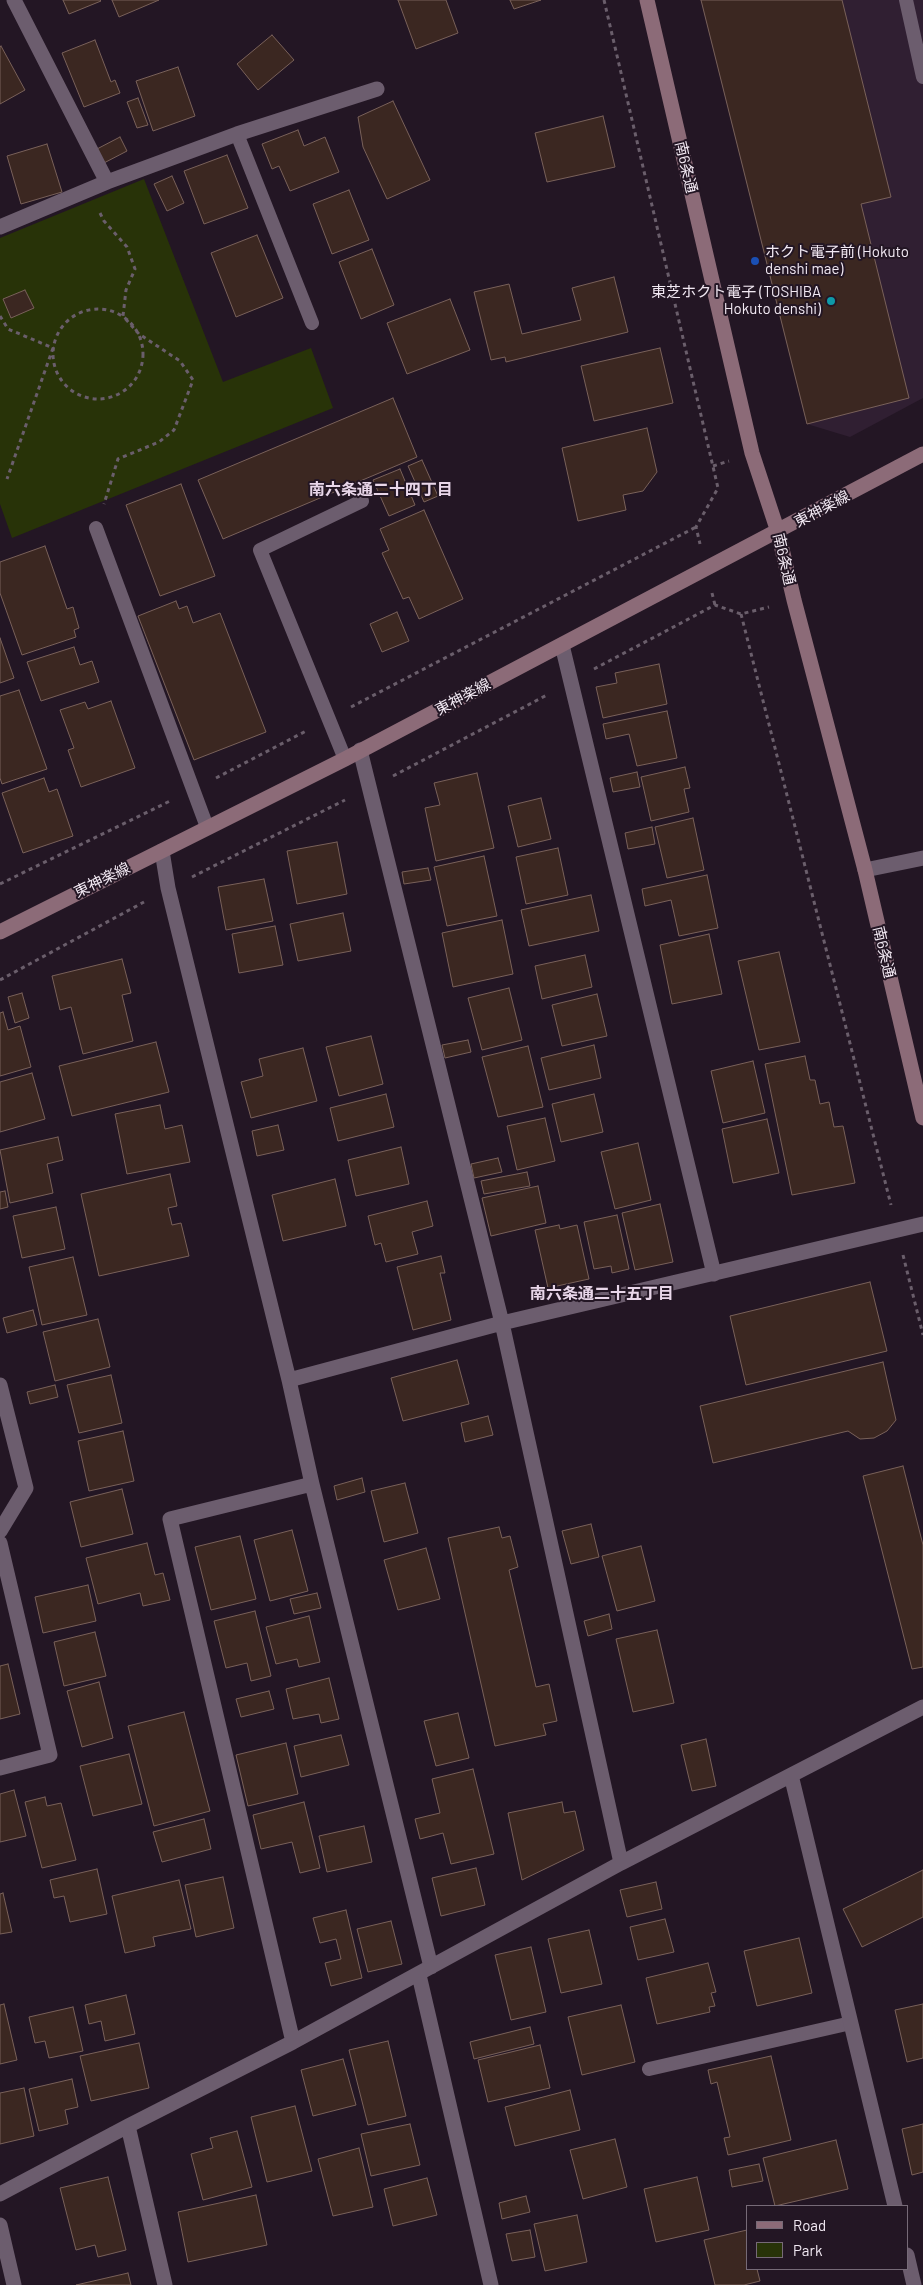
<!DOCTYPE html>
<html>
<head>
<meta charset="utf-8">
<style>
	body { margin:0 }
	#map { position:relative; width:923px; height:2285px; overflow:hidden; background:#231624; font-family:Barlow,sans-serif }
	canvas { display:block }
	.legend { position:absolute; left:746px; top:2205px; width:162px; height:65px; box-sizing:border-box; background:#231624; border:1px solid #766a77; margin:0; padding:6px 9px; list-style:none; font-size:15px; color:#f2e9f3 }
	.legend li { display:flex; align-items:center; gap:10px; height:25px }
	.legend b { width:25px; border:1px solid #766a77 }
</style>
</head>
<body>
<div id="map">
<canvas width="923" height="2285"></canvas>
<ul class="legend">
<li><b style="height:6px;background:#8c6b78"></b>Road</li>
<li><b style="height:14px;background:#283308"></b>Park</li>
</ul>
</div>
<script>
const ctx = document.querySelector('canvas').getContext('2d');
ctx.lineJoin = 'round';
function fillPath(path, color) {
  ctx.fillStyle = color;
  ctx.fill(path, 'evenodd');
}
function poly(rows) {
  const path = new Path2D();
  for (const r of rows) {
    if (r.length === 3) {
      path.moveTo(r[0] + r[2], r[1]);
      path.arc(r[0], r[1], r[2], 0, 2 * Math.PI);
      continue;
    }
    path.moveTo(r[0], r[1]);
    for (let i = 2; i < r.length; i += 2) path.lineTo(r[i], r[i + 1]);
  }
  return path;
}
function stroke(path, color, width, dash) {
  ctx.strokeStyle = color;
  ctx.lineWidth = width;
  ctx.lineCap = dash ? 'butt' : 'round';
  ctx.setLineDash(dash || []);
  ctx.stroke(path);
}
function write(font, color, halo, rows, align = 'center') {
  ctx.font = font + ' Barlow,"Noto Sans JP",sans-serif';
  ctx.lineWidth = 4;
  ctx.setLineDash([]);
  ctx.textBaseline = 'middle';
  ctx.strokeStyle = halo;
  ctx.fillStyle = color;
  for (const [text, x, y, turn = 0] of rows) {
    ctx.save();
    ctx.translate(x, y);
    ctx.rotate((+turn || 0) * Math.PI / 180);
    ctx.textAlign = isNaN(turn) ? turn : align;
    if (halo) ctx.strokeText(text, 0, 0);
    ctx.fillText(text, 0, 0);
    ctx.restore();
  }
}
const built = poly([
	[701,0,923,0,923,398,850,437,807,424]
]);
const green = poly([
	[144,179,223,382,311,348,333,408,12,538,0,504,0,238]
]);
const building = poly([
	[63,0,100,0,101,1,69,14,63,0],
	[112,0,159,0,119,17,112,0],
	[398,0,446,0,458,33,416,49,398,0],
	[510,0,541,0,514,9,510,0],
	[701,0,842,0,891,197,861,204,909,398,807,424,701,0],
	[272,35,294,60,258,90,237,64,272,35],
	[95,40,111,82,115,80,120,93,84,107,62,53,95,40],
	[1,46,25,90,0,104,0,47,1,46],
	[178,67,195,116,153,131,136,81,178,67],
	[138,98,148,125,137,128,127,102,138,98],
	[393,101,430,180,387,199,363,147,358,117,393,101],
	[603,116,615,167,547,182,535,133,603,116],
	[298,130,304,146,325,137,339,172,290,191,279,166,272,169,262,144,298,130],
	[120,137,127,151,102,164,95,150,120,137],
	[47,144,62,192,21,204,7,156,47,144],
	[227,155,248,208,204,224,184,171,227,155],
	[172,176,184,203,167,211,154,184,172,176],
	[349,190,369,240,332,254,313,204,349,190],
	[257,235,283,298,236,317,211,253,257,235],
	[372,249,394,305,361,319,339,262,372,249],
	[614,277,628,332,506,362,505,357,491,360,474,292,509,284,522,334,581,320,572,288,614,277],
	[25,290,34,308,11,318,3,299,25,290],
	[450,299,470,350,407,374,387,323,450,299],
	[660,348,673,403,594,421,581,366,660,348],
	[393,398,417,457,223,539,198,480,393,398],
	[647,428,657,472,643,491,623,495,626,510,578,521,562,448,647,428],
	[422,460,438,496,424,502,408,466,422,460],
	[400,469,415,505,389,516,373,480,400,469],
	[181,484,215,576,160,596,126,505,181,484],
	[424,510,463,599,419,619,409,597,403,599,382,553,389,550,380,529,424,510],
	[45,546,67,609,73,607,79,628,74,630,76,637,22,655,0,593,0,562,45,546],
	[176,601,179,609,187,606,193,623,220,613,266,732,194,760,138,616,176,601],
	[397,612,409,641,382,652,370,624,397,612],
	[0,638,14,678,0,683,0,638],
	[74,647,80,665,92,661,99,682,41,701,27,662,74,647],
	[659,664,667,704,603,718,596,687,617,683,615,673,659,664],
	[19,690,47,769,2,784,0,778,0,696,19,690],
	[111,701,135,768,81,787,68,750,74,748,60,710,85,702,88,709,111,701],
	[667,711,677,758,637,766,629,734,606,739,603,724,667,711],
	[685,767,690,788,684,789,689,812,651,821,641,777,685,767],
	[637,772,640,787,613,792,610,778,637,772],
	[477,773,494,848,436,861,425,808,440,805,434,783,477,773],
	[44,778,49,792,57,789,73,836,23,853,2,793,44,778],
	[541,798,551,839,518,847,508,806,541,798],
	[693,818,704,870,667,878,655,827,693,818],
	[652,827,655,844,628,849,625,833,652,827],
	[337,842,347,894,297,904,287,851,337,842],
	[558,848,568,895,526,904,516,857,558,848],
	[484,856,497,916,447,926,434,867,484,856],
	[428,868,431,880,404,884,402,872,428,868],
	[707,875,718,928,679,936,671,900,645,906,642,889,707,875],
	[264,879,273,921,226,930,218,887,264,879],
	[591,895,599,931,529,946,521,910,591,895],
	[343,913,351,951,298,961,290,924,343,913],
	[502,920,513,974,453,987,442,933,502,920],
	[275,926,283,965,239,973,232,934,275,926],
	[709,934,722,994,672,1004,660,945,709,934],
	[779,952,800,1042,759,1050,738,961,779,952],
	[585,955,592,987,542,999,535,966,585,955],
	[122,959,131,993,122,995,133,1041,83,1054,71,1007,60,1010,52,976,122,959],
	[509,988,522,1040,482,1050,468,998,509,988],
	[22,993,29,1018,15,1023,8,997,22,993],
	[597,994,607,1036,562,1046,552,1005,597,994],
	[3,1012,8,1030,20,1026,31,1067,0,1076,0,1013,3,1012],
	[371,1036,383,1084,339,1096,326,1047,371,1036],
	[468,1040,471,1052,445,1058,442,1045,468,1040],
	[156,1042,169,1092,72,1116,59,1066,156,1042],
	[594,1045,601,1078,549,1090,541,1058,594,1045],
	[528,1046,543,1107,498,1117,482,1057,528,1046],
	[303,1048,317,1101,251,1118,241,1082,263,1076,259,1059,303,1048],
	[805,1056,810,1080,815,1080,820,1104,829,1102,834,1127,843,1126,855,1183,792,1195,765,1064,805,1056],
	[753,1061,765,1113,723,1123,711,1071,753,1061],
	[32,1073,45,1119,0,1132,0,1082,32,1073],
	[386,1094,394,1127,338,1141,330,1108,386,1094],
	[594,1094,603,1132,561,1142,552,1104,594,1094],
	[160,1105,165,1129,182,1125,190,1162,127,1174,115,1114,160,1105],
	[545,1118,555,1161,517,1170,507,1126,545,1118],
	[767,1119,779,1173,733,1183,722,1129,767,1119],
	[278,1125,284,1150,257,1156,252,1131,278,1125],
	[58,1137,63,1160,47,1164,53,1193,10,1203,0,1150,58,1137],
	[638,1143,651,1200,615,1209,601,1152,638,1143],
	[401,1147,409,1184,356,1196,348,1160,401,1147],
	[498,1158,502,1172,474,1178,471,1164,498,1158],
	[527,1172,530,1186,484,1194,481,1181,527,1172],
	[170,1174,177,1206,168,1208,172,1225,181,1223,189,1256,99,1276,81,1194,170,1174],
	[335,1179,346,1226,283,1241,272,1195,335,1179],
	[538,1186,546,1223,491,1236,482,1198,538,1186],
	[5,1191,8,1207,0,1209,0,1192,5,1191],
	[427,1201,433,1226,412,1232,418,1254,386,1262,381,1243,375,1245,368,1216,427,1201],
	[660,1204,673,1262,635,1270,622,1213,660,1204],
	[56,1207,65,1249,22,1258,13,1216,56,1207],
	[617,1215,629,1269,612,1273,611,1266,594,1269,584,1222,617,1215],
	[559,1225,560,1229,577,1225,589,1279,548,1288,535,1230,559,1225],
	[441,1256,445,1273,440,1273,451,1320,413,1330,397,1267,441,1256],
	[73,1257,87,1315,42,1325,29,1267,73,1257],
	[870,1282,887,1351,746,1385,730,1316,870,1282],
	[33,1310,37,1325,7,1333,3,1318,33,1310],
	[98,1319,110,1367,55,1381,43,1332,98,1319],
	[457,1360,469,1404,403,1421,391,1378,457,1360],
	[883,1362,896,1420,887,1431,874,1438,860,1439,848,1431,713,1463,700,1406,883,1362],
	[111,1375,122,1423,79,1433,67,1385,111,1375],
	[55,1385,58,1397,30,1404,27,1392,55,1385],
	[488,1416,493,1435,465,1442,461,1423,488,1416],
	[123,1431,134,1481,89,1491,78,1441,123,1431],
	[903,1466,923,1545,923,1667,912,1669,863,1476,903,1466],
	[362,1478,365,1492,337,1500,334,1486,362,1478],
	[405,1483,418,1533,384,1542,371,1491,405,1483],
	[122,1489,133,1534,81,1547,70,1502,122,1489],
	[591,1524,599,1557,571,1564,562,1531,591,1524],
	[499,1527,502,1538,510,1536,518,1567,509,1570,536,1687,549,1684,557,1721,543,1724,546,1735,495,1746,448,1538,499,1527],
	[292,1530,308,1591,270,1601,254,1540,292,1530],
	[240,1536,256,1599,211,1610,195,1547,240,1536],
	[147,1543,155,1575,163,1573,170,1600,143,1606,140,1593,98,1604,86,1558,147,1543],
	[641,1546,655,1601,617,1611,602,1556,641,1546],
	[426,1548,440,1599,398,1610,384,1560,426,1548],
	[88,1585,96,1621,43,1633,35,1597,88,1585],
	[317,1593,321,1608,294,1614,290,1599,317,1593],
	[255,1611,271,1676,251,1681,247,1663,226,1668,214,1621,255,1611],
	[609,1614,612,1629,588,1636,584,1621,609,1614],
	[309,1616,320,1662,299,1667,297,1659,276,1664,266,1627,309,1616],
	[657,1630,674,1703,633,1712,616,1639,657,1630],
	[95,1632,106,1676,64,1686,54,1642,95,1632],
	[8,1664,20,1714,0,1719,0,1666,8,1664],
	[329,1678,339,1719,321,1723,319,1714,293,1719,286,1689,329,1678],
	[99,1682,113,1738,82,1747,67,1691,99,1682],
	[269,1691,274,1709,241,1717,236,1699,269,1691],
	[184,1712,210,1811,154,1826,128,1726,184,1712],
	[458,1713,469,1758,436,1766,424,1721,458,1713],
	[341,1735,349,1765,301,1777,294,1746,341,1735],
	[706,1739,716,1786,692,1791,681,1745,706,1739],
	[286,1743,298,1794,248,1806,236,1755,286,1743],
	[129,1754,142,1804,93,1816,80,1766,129,1754],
	[473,1769,494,1854,451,1864,443,1833,420,1839,415,1819,440,1813,432,1779,473,1769],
	[14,1790,26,1836,0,1842,0,1794,14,1790],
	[45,1797,47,1806,61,1803,76,1860,42,1868,25,1802,45,1797],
	[304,1802,320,1868,300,1873,292,1842,261,1849,253,1815,304,1802],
	[562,1802,564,1813,575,1811,584,1850,522,1880,508,1813,562,1802],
	[204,1819,211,1849,162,1862,153,1832,204,1819],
	[364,1826,372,1862,327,1872,319,1836,364,1826],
	[476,1868,485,1905,441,1916,432,1878,476,1868],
	[97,1869,107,1914,70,1922,64,1896,54,1898,50,1880,97,1869],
	[923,1870,923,1917,862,1947,843,1909,923,1870],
	[223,1877,234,1928,196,1937,185,1885,223,1877],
	[179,1880,191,1929,153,1937,155,1946,125,1953,112,1896,179,1880],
	[656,1882,662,1909,627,1917,620,1890,656,1882],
	[3,1893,12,1932,0,1934,0,1894,3,1893],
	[346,1910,362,1978,331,1986,325,1963,341,1959,336,1939,320,1943,313,1918,346,1910],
	[665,1919,674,1952,638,1960,630,1927,665,1919],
	[391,1921,402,1964,368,1972,357,1929,391,1921],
	[589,1930,602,1984,561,1993,548,1939,589,1930],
	[799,1938,812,1993,757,2006,744,1951,799,1938],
	[531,1947,546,2012,511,2020,495,1955,531,1947],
	[708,1963,716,1992,711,1993,715,2006,709,2007,710,2012,657,2024,646,1978,708,1963],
	[126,1995,135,2034,105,2041,101,2021,89,2024,85,2005,126,1995],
	[4,2004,17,2060,0,2064,0,2005,4,2004],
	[923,2004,923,2058,907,2062,895,2010,923,2004],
	[621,2005,635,2062,582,2075,568,2017,621,2005],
	[73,2007,83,2051,49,2058,45,2041,35,2043,29,2017,73,2007],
	[530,2027,534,2044,474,2059,470,2042,530,2027],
	[388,2041,406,2116,368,2125,349,2050,388,2041],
	[139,2043,149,2088,91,2101,80,2056,139,2043],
	[540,2045,550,2088,488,2102,478,2060,540,2045],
	[771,2056,791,2140,728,2155,724,2138,730,2137,717,2082,711,2084,708,2070,771,2056],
	[343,2059,356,2105,313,2116,301,2070,343,2059],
	[72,2079,78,2107,65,2110,68,2124,39,2131,29,2089,72,2079],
	[24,2088,34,2136,0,2144,0,2093,24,2088],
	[570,2090,580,2130,515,2146,505,2107,570,2090],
	[295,2106,312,2171,267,2182,251,2117,295,2106],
	[410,2124,420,2165,371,2176,361,2134,410,2124],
	[923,2124,923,2172,912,2175,902,2129,923,2124],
	[237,2131,252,2187,203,2200,191,2154,213,2148,210,2138,237,2131],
	[615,2139,627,2187,583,2199,570,2150,615,2139],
	[836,2140,848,2189,775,2206,763,2158,836,2140],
	[359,2148,373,2207,333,2216,318,2159,359,2148],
	[759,2164,763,2181,732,2187,729,2170,759,2164],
	[108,2177,126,2250,98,2257,95,2245,76,2250,60,2188,108,2177],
	[697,2177,709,2230,656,2242,644,2189,697,2177],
	[427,2178,437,2215,393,2226,384,2189,427,2178],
	[256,2195,267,2245,188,2262,178,2212,256,2195],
	[526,2196,530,2212,502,2219,499,2203,526,2196],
	[577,2215,587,2262,545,2271,534,2224,577,2215],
	[530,2230,535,2257,512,2261,506,2234,530,2230],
	[747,2230,747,2269,757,2269,760,2281,744,2285,715,2285,704,2240,747,2230],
	[128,2273,131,2285,76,2285,128,2273]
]);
const path = poly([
	[604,0,718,488,696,527,700,544],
	[100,213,104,221,127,247,135,269,126,290,123,316,139,334,180,361,193,380,174,430,159,442,118,459,104,504],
	[98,354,45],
	[0,316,8,329,53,348,7,479],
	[713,466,729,461],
	[712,593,715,605],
	[741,614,891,1205],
	[594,669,715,605,741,614,769,607],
	[351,707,696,527],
	[393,776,547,695],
	[216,778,306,731],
	[192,877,345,800],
	[0,884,170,801],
	[0,980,144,902],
	[903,1255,923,1335]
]);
const lane = poly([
	[906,0,923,77],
	[237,134,312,323],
	[96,528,207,827],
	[345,759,260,550,362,501],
	[649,2069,851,2023]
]);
const street = poly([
	[14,0,107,182],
	[0,227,107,182,237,134,377,89],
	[562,645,714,1274],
	[360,750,502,1323,621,1863],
	[162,851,168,888,289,1380,312,1484,431,1967],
	[865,870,923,858],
	[289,1380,502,1323,923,1224],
	[0,1385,26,1488,0,1531],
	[0,1543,50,1755,0,1768],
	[791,1775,895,2206],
	[419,1975,491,2285],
	[293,2042,170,1519,312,1484],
	[128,2126,165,2285],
	[0,2194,128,2126,293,2042,621,1863,923,1707],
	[0,2225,14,2285],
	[907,2255,914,2285]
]);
const secondary = poly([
	[647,0,752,453,778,532,794,600,865,870,923,1118],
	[0,932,345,759,923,454]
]);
const markers = [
	[755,261,5,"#1a4fb4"],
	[831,301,5,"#0f9aa8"]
];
const streetNames = [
	["南6条通",686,167,77],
	["東神楽線",822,509,-28],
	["南6条通",784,559,77],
	["東神楽線",463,697,-28],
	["東神楽線",102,880,-26],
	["南6条通",884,952,77]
];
const poiNames = [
	["ホクト電子前 (Hokuto",765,252],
	["denshi mae)",765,269],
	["東芝ホクト電子 (TOSHIBA",821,292,"right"],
	["Hokuto denshi)",821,309,"right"]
];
const neighbourhoodNames = [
	["南六条通二十四丁目",381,490],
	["南六条通二十五丁目",602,1294]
];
fillPath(built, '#301f32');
fillPath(green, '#283308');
fillPath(building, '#3b2721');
stroke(building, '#79615a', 1);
stroke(path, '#6a5e6b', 3, [4, 4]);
stroke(lane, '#6c5d6e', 14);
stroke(street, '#6c5d6e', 15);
stroke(secondary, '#8c6b78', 15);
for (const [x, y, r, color] of markers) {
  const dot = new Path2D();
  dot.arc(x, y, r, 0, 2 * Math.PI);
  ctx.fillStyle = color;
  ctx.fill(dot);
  stroke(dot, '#231624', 2);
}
write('15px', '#f2e9f3', '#231624', streetNames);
write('15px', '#f2e9f3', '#231624', poiNames, 'left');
write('bold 16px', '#e8d6e9', '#231624', neighbourhoodNames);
</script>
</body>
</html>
